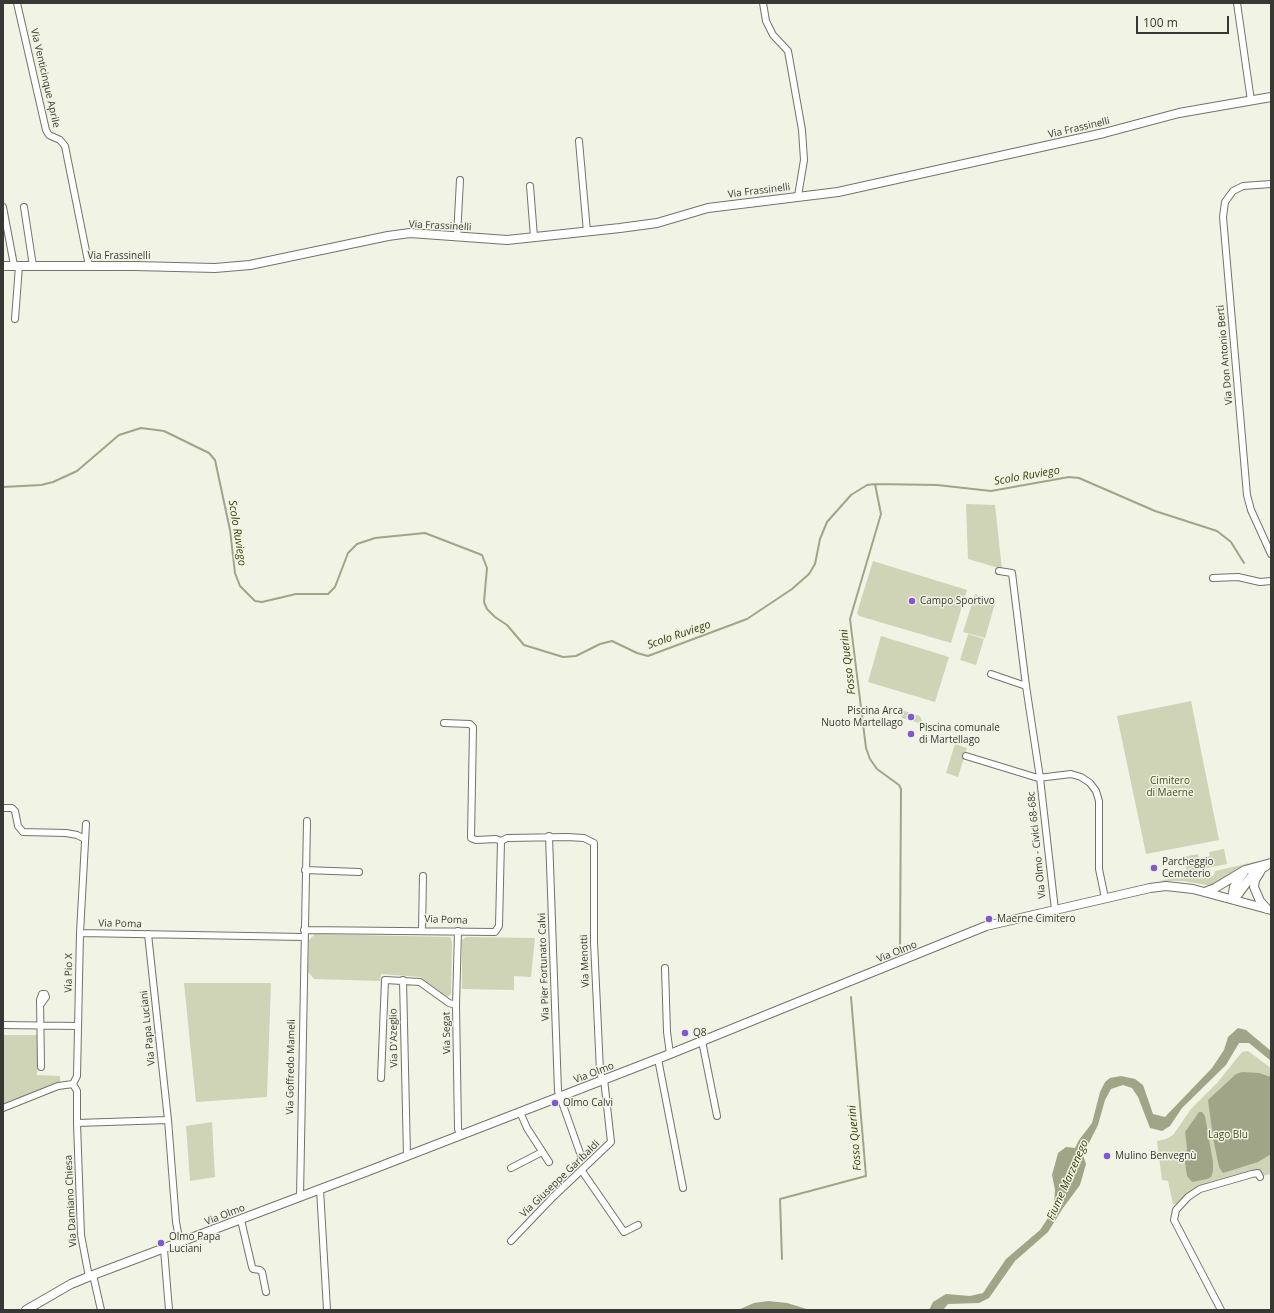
<!DOCTYPE html>
<html>
<head>
<meta charset="utf-8">
<style>
	body { margin:0 }
	#map { position:relative; width:1274px; height:1313px; overflow:hidden; background:#f1f4e5; font-family:"Open Sans",sans-serif }
	canvas { display:block }
	.frame { position:absolute; inset:0; border:4px solid #373833; pointer-events:none }
	.scale { position:absolute; left:1136px; top:16px; width:93px; height:18px; box-sizing:border-box; border:2px solid #373833; border-top:0; padding-left:5px; font-size:12px; line-height:14px; white-space:nowrap; color:#373833; -webkit-text-stroke:3px #f1f4e5; paint-order:stroke }
</style>
</head>
<body>
<div id="map">
<canvas width="1274" height="1313"></canvas>
<div class="frame"></div>
<div class="scale">100 m</div>
</div>
<script>
const ctx = document.querySelector('canvas').getContext('2d');
ctx.lineJoin = 'round';
function fillPath(path, color) {
  ctx.fillStyle = color;
  ctx.fill(path, 'evenodd');
}
function poly(rows) {
  const path = new Path2D();
  for (const r of rows) {
    path.moveTo(r[0], r[1]);
    for (let i = 2; i < r.length; i += 2) path.lineTo(r[i], r[i + 1]);
  }
  return path;
}
function stroke(path, color, width, dash) {
  ctx.strokeStyle = color;
  ctx.lineWidth = width;
  ctx.lineCap = dash ? 'butt' : 'round';
  ctx.setLineDash(dash || []);
  ctx.stroke(path);
}
function write(font, color, halo, rows, align = 'center') {
  ctx.font = font + ' "Open Sans",sans-serif';
  ctx.lineWidth = 3;
  ctx.setLineDash([]);
  ctx.textBaseline = 'middle';
  ctx.strokeStyle = halo;
  ctx.fillStyle = color;
  for (const [text, x, y, turn = 0] of rows) {
    ctx.save();
    ctx.translate(x, y);
    ctx.rotate((+turn || 0) * Math.PI / 180);
    ctx.textAlign = isNaN(turn) ? turn : align;
    if (halo) ctx.strokeText(text, 0, 0);
    ctx.fillText(text, 0, 0);
    ctx.restore();
  }
}
const green = poly([
	[966,504,995,505,1002,569,968,559],
	[873,561,967,590,951,643,859,616,857,613],
	[975,594,996,600,985,638,963,632],
	[968,634,984,639,976,665,960,660],
	[881,636,949,657,935,702,868,682],
	[1191,701,1219,840,1146,854,1117,716],
	[904,711,920,716,922,721,919,723,902,718,900,714],
	[955,744,967,748,958,777,946,773],
	[1224,849,1227,864,1187,872,1183,857,1198,854,1199,858,1210,856,1209,852],
	[1259,861,1239,869,1212,886,1183,881,1159,881,1200,873,1205,878,1210,878,1214,875,1215,871],
	[315,934,449,937,451,938,452,944,451,994,449,996,446,996,420,977,381,974,380,981,314,979,308,972,309,940],
	[466,937,535,938,531,977,514,976,514,990,462,989,462,940],
	[184,983,271,983,267,1097,196,1102],
	[3,1035,38,1035,37,1075,60,1076,60,1082,3,1104],
	[1248,1051,1271,1068,1271,1174,1263,1176,1259,1170,1196,1189,1190,1192,1178,1205,1173,1204,1168,1181,1162,1180,1157,1141,1166,1139,1173,1135,1191,1109,1217,1083,1242,1052],
	[212,1122,215,1177,190,1181,186,1126]
]);
const water = poly([
	[1238,1028,1246,1030,1271,1051,1271,1061,1249,1043,1239,1043,1226,1065,1182,1108,1170,1126,1162,1131,1150,1128,1138,1097,1132,1088,1123,1085,1111,1089,1105,1100,1098,1125,1083,1155,1086,1164,1080,1185,1063,1208,1048,1232,1015,1261,989,1298,979,1303,948,1304,943,1310,929,1310,933,1302,946,1294,970,1296,983,1293,1006,1259,1040,1230,1050,1215,1054,1204,1055,1190,1052,1175,1058,1153,1066,1147,1075,1148,1079,1140,1092,1123,1100,1092,1105,1082,1110,1078,1121,1076,1135,1079,1143,1085,1153,1114,1165,1117,1212,1068,1224,1050,1228,1037],
	[1242,1072,1259,1073,1271,1077,1271,1154,1258,1162,1223,1173,1219,1167,1213,1138,1208,1100,1236,1074],
	[1199,1112,1202,1112,1205,1116,1213,1162,1213,1171,1211,1177,1207,1179,1192,1182,1187,1176,1185,1162,1187,1148,1185,1132],
	[768,1301,787,1303,810,1310,738,1310,754,1303]
]);
const stream = poly([
	[875,484,881,514,850,619,866,748,870,759,877,769,899,785,901,789,900,949],
	[3,487,41,485,53,482,77,471,119,435,141,428,164,431,209,453,215,460,230,530,235,573,240,586,255,601,262,602,296,594,328,594,335,587,348,553,357,544,375,538,425,533,482,555,487,568,484,602,487,609,495,617,507,625,524,645,563,657,576,656,600,644,612,641,637,653,648,656,747,619,792,589,809,574,815,564,820,539,827,522,851,495,867,485,875,484,937,485,991,491,1069,477,1079,478,1155,511,1217,531,1231,542,1244,563],
	[782,1259,780,1199,866,1176,851,997]
]);
const street = poly([
	[17,3,46,130,49,135,60,140,65,146,89,266],
	[763,3,766,21,773,35,788,51,802,130,804,160,798,196],
	[1237,3,1251,101],
	[579,141,587,232],
	[1271,184,1243,186,1233,191,1225,202,1223,217,1247,495,1251,510,1271,554],
	[530,186,534,237],
	[3,207,14,265],
	[24,207,33,266],
	[457,236,460,180],
	[15,319,19,266],
	[999,571,1012,573,1026,686],
	[1213,578,1238,577,1260,582,1271,581],
	[991,674,1026,686,1040,778,1055,910],
	[444,723,470,724,473,727,471,838,476,840,496,839,501,841],
	[966,756,1038,778,1071,774,1081,777,1090,783,1096,791,1099,801,1099,869,1105,898],
	[3,808,12,808,15,811,18,826,23,832,66,833,77,835,85,839],
	[549,836,558,1091,580,1153],
	[501,841,507,838,567,837,584,838,594,843,594,942,600,1071,602,1080],
	[305,870,359,872],
	[304,930,495,932,499,926,501,841],
	[422,930,423,876],
	[458,931,456,1005,458,1129,460,1135],
	[80,933,304,937],
	[148,934,168,1120,176,1222,180,1243],
	[665,968,667,1032,670,1054],
	[403,980,407,1156],
	[3,1025,78,1026],
	[702,1041,717,1116],
	[658,1059,683,1188],
	[41,1067,40,1000,42,994,45,994,46,997,41,1004],
	[381,1078,385,980,420,982,449,1003,456,1005],
	[73,1084,77,1076,80,933,86,824],
	[73,1084,77,1091,77,1123,168,1120],
	[3,1108,58,1086,73,1084],
	[520,1112,527,1128,549,1162],
	[77,1123,81,1235,89,1277],
	[511,1168,542,1152],
	[582,1171,624,1232,638,1225],
	[320,1189,327,1310],
	[300,1197,307,821],
	[241,1220,252,1267,253,1269,260,1270,262,1272,266,1292],
	[511,1241,553,1197,611,1142,604,1079],
	[164,1249,169,1310],
	[93,1275,101,1310],
	[1221,1310,1174,1220,1176,1210,1188,1197,1200,1189,1252,1174,1258,1173,1260,1177]
]);
const secondary = poly([
	[3,266,135,266,215,268,250,265,388,236,410,233,507,240,620,228,657,223,708,208,838,192,1104,133,1179,113,1271,97],
	[1260,872,1255,880,1254,887,1260,901,1267,909],
	[1205,892,1215,888,1245,870,1271,863],
	[1232,899,1234,887,1244,872],
	[1234,900,1253,874,1266,866],
	[26,1310,71,1284,93,1275,363,1173,670,1054,986,926,1150,888,1166,886,1193,889,1271,910]
]);
const markers = [
	[912,601,4,"#8158d2"],
	[911,717,4,"#8158d2"],
	[911,734,4,"#8158d2"],
	[1154,868,4,"#8158d2"],
	[989,919,4,"#8158d2"],
	[685,1033,4,"#8158d2"],
	[555,1103,4,"#8158d2"],
	[1107,1156,4,"#8158d2"],
	[161,1243,4,"#8158d2"]
];
const streetNames = [
	["Via Venticinque Aprile",45,78,77],
	["Via Frassinelli",1079,128,-13],
	["Via Frassinelli",759,191,-7],
	["Via Frassinelli",440,226,3],
	["Via Frassinelli",119,256],
	["Via Don Antonio Berti",1225,355,-95],
	["Via Olmo - Civici 68-68c",1037,845,-96],
	["Via Poma",446,920,2],
	["Via Poma",120,924,1],
	["Via Olmo",897,952,-22],
	["Via Menotti",585,961,-92],
	["Via Pier Fortunato Calvi",544,967,-92],
	["Via Pio X",69,973,-89],
	["Via Papa Luciani",148,1028,-96],
	["Via Segat",447,1033,-91],
	["Via D'Azeglio",394,1038,-91],
	["Via Goffredo Mameli",291,1067,-89],
	["Via Olmo",594,1073,-21],
	["Via Giuseppe Garibaldi",560,1179,-44],
	["Via Damiano Chiesa",71,1201,-93],
	["Via Olmo",225,1215,-21]
];
const poiNames = [
	["Campo Sportivo",920,601],
	["Piscina Arca",903,711,"right"],
	["Nuoto Martellago",903,723,"right"],
	["Piscina comunale",919,728],
	["di Martellago",919,740],
	["Parcheggio",1162,862],
	["Cemeterio",1162,874],
	["Maerne Cimitero",997,919],
	["Q8",693,1033],
	["Olmo Calvi",563,1103],
	["Mulino Benvegnù",1115,1156],
	["Olmo Papa",169,1237],
	["Luciani",169,1249]
];
const parkNames = [
	["Cimitero",1170,781],
	["di Maerne",1170,793],
	["Lago Blu",1228,1135]
];
const waterNames = [
	["Scolo Ruviego",1027,476,-10],
	["Scolo Ruviego",237,533,81],
	["Scolo Ruviego",679,635,-19],
	["Fosso Querini",848,662,-97],
	["Fosso Querini",855,1138,-95],
	["Fiume Marzenego",1068,1180,-66]
];
fillPath(green, '#ced4b5');
fillPath(water, '#a0a587');
stroke(stream, '#a0a587', 2);
stroke(street, '#717467', 8);
stroke(secondary, '#717467', 10);
stroke(street, '#fff', 6);
stroke(secondary, '#fff', 8);
for (const [x, y, r, color] of markers) {
  const dot = new Path2D();
  dot.arc(x, y, r, 0, 2 * Math.PI);
  ctx.fillStyle = color;
  ctx.fill(dot);
  stroke(dot, '#f1f4e5', 1.5);
}
write('10px', '#373833', '#f1f4e5', streetNames);
write('10px', '#373833', '#f1f4e5', poiNames, 'left');
write('10px', '#474d1a', '#f1f4e5', parkNames);
write('italic 11px', '#373d06', '#f1f4e5', waterNames);
</script>
</body>
</html>
